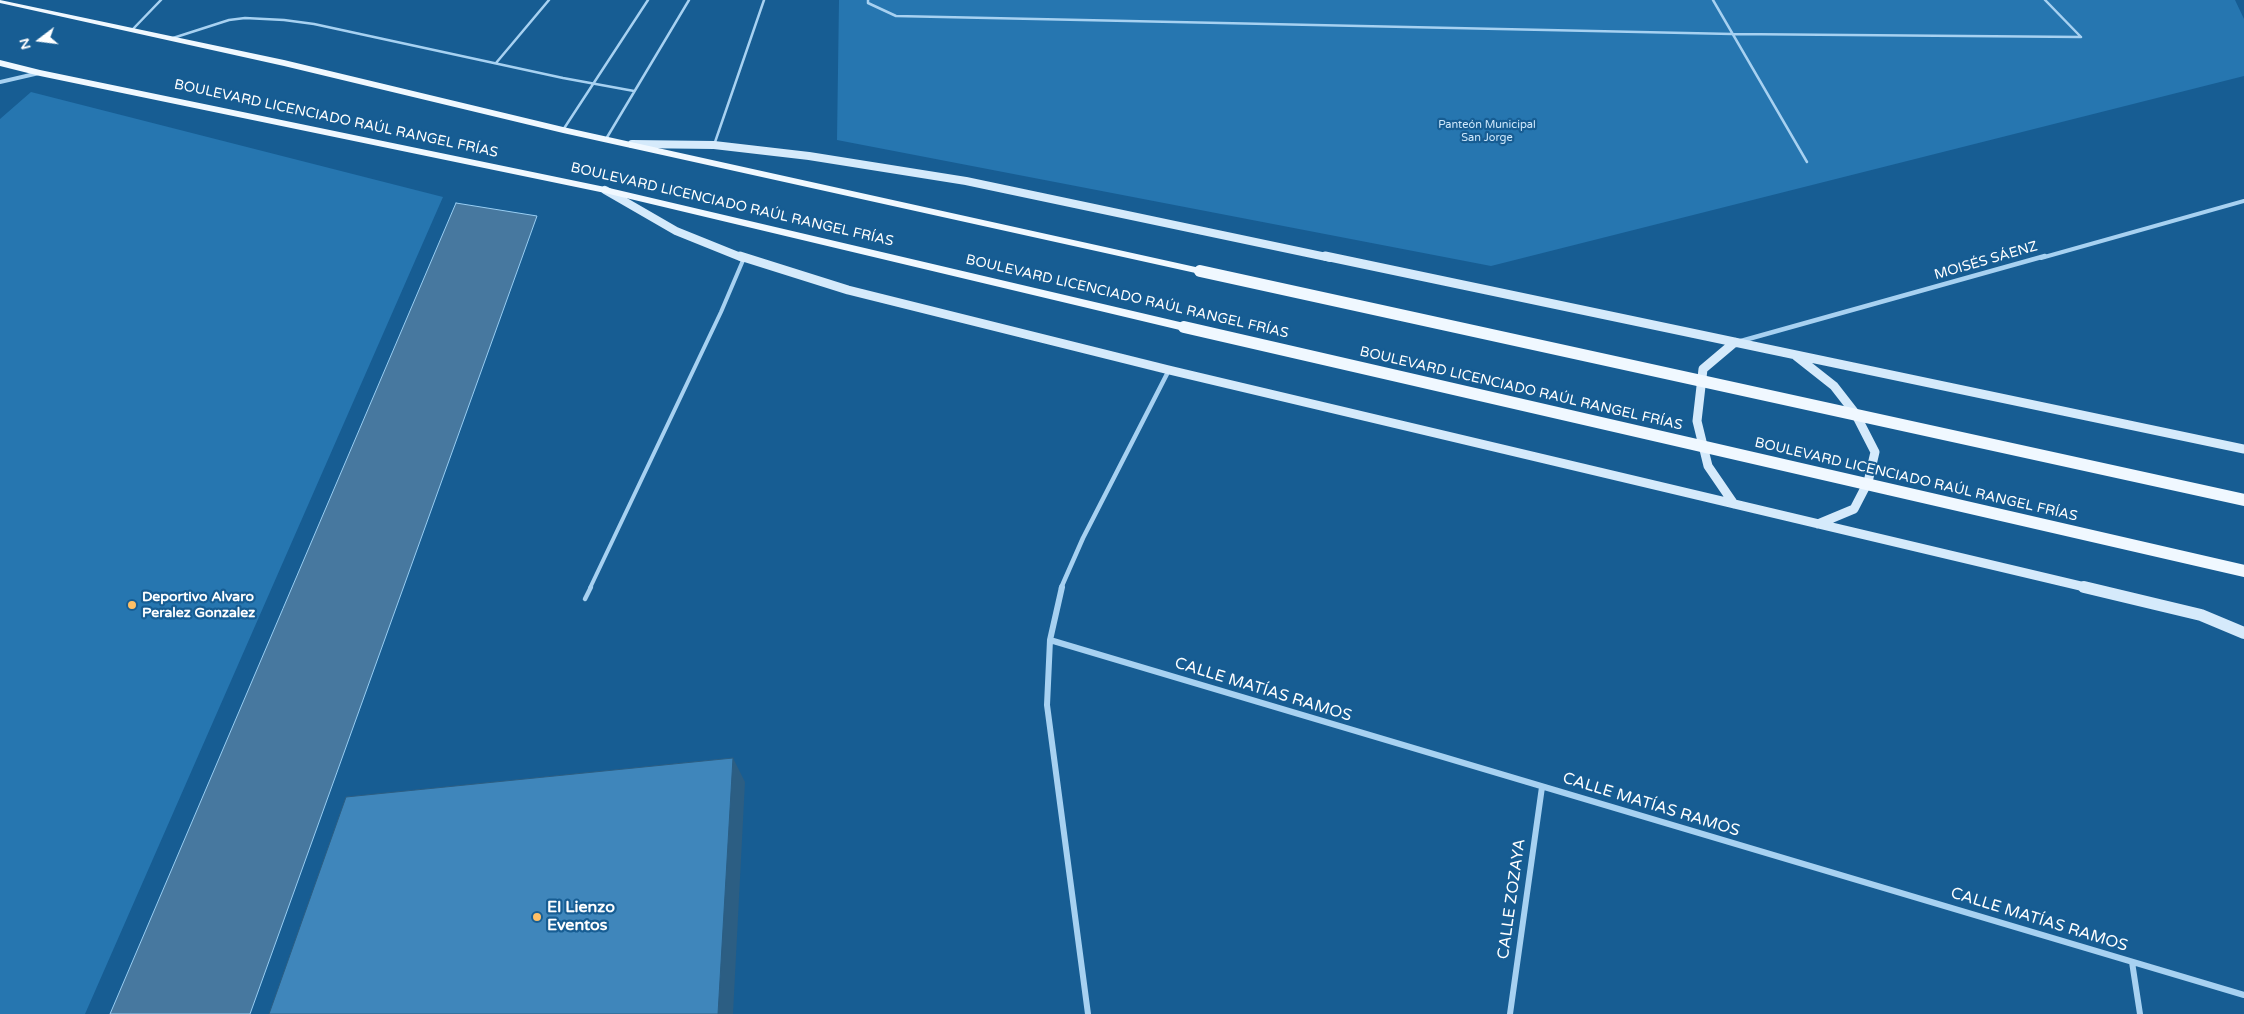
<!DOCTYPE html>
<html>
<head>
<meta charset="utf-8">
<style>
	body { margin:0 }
	#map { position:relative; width:2244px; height:1014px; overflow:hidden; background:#175d93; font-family:"Varela Round",sans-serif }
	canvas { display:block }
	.north { position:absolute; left:15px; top:15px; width:50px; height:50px; -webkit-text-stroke:4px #175d93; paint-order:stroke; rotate:255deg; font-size:14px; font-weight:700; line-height:20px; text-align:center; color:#fff }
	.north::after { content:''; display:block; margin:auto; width:18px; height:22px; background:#fff; clip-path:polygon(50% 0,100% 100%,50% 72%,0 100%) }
</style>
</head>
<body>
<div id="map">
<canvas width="2244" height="1014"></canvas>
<div class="north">N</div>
</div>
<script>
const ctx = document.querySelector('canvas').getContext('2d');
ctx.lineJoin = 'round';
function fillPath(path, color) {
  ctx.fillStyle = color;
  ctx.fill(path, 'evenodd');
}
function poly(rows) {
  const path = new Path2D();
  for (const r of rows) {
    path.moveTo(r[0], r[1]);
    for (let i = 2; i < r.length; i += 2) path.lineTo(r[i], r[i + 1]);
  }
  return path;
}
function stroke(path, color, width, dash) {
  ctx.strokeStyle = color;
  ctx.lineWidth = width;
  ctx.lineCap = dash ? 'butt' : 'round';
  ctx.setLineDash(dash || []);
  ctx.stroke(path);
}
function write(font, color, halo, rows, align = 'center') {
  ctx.font = font + ' "Varela Round",sans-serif';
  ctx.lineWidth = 4.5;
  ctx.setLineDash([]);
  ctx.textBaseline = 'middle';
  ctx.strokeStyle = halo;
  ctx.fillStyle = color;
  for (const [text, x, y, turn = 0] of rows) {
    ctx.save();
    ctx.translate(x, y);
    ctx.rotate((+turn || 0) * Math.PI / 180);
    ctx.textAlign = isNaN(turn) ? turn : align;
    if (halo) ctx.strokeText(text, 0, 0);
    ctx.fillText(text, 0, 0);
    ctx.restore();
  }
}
const green = poly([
	[839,0,2235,0,2244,19,2244,76,1491,266,837,140],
	[31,92,443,197,85,1014,0,1014,0,119]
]);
const water = poly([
	[456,203,537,216,250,1014,110,1014,456,203]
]);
const laneFar2 = poly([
	[868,0,868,3,896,16,1732,34,2081,37],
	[1713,0,1807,162],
	[2045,0,2081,37],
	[133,29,161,0],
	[173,38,229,20,245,18,284,20,314,24,563,78,634,91],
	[496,63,549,0],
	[563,130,648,0],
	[606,139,689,0],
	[714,145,764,0]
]);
const laneFar1 = poly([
	[590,588,721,312,744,258]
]);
const lane = poly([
	[585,599,591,587]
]);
const streetFar2 = poly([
	[0,82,39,73],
	[2041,258,2244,201]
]);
const streetFar1 = poly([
	[1741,341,2045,256],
	[1061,588,1083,538,1169,370]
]);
const street = poly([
	[1062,587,1050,640,1047,705,1088,1014],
	[1050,640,2244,995],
	[2132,962,2140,1014],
	[1510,1014,1542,787]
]);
const secondaryFar2 = poly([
	[632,144,714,145,809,156,966,181,1331,258],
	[605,190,676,231,743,258]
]);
const secondaryFar1 = poly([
	[740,256,848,290,1169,370,2089,588],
	[1325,256,2244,449],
	[1796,356,1834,386,1855,413,1875,452,1868,482,1854,509,1818,524],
	[1734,504,1708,466,1697,421,1703,369,1735,342]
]);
const secondary = poly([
	[2084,587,2201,615,2244,633]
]);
const primary = poly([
	[0,0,284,60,563,127,1200,268,1205,271,1200,274,563,133,284,66,0,3,0,0],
	[0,60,40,70,605,187,1184,323,1189,327,1184,331,605,193,40,76,0,66,0,60]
]);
const primaryBridge = poly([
	[1200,271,2244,500],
	[1184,327,2244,571]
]);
const shadedWall = poly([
	[733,758,745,782,733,1014,718,1014]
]);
const building = poly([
	[733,758,718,1014,269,1014,346,797,733,758]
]);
const markers = [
	[132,605,5,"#ffc066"],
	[537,917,5,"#ffc066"]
];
const farParknames = [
	["Panteón Municipal",1487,125],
	["San Jorge",1487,138]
];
const streetNames = [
	["BOULEVARD LICENCIADO RAÚL RANGEL FRÍAS",336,119,12],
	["BOULEVARD LICENCIADO RAÚL RANGEL FRÍAS",732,205,13],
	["MOISÉS SÁENZ",1986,261,-16],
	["BOULEVARD LICENCIADO RAÚL RANGEL FRÍAS",1127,297,13],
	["BOULEVARD LICENCIADO RAÚL RANGEL FRÍAS",1521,389,13],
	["BOULEVARD LICENCIADO RAÚL RANGEL FRÍAS",1916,480,13]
];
const poiNames = [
	["Deportivo Alvaro",142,597],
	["Peralez Gonzalez",142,613]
];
const nearStreetnames = [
	["CALLE MATÍAS RAMOS",1263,690,17],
	["CALLE MATÍAS RAMOS",1651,805,17],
	["CALLE ZOZAYA",1512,899,-82],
	["CALLE MATÍAS RAMOS",2039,920,17]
];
const nearPoinames = [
	["El Lienzo",547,908],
	["Eventos",547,926]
];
fillPath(green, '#2676b0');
fillPath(water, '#47789f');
stroke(water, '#99cef3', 1);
stroke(laneFar2, '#a7d1f1', 2.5);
stroke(laneFar1, '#a7d1f1', 4);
stroke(lane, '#a7d1f1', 4.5);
stroke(streetFar2, '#a7d1f1', 4);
stroke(streetFar1, '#a7d1f1', 4.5);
stroke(street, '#a7d1f1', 6);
stroke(secondaryFar2, '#d5eafb', 8);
stroke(secondaryFar1, '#d5eafb', 9);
stroke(secondary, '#d5eafb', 12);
fillPath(primary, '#f0f8ff');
stroke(primaryBridge, '#f0f8ff', 12);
fillPath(shadedWall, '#2c5e83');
fillPath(building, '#3f86bb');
stroke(building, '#2c5e83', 1);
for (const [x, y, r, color] of markers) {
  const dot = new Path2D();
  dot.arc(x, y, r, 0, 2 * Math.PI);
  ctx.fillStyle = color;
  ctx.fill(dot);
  stroke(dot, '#175d93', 2);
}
write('11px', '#cee8fc', '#175d93', farParknames);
write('14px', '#fff', '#175d93', streetNames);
write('bold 14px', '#fff', '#175d93', poiNames, 'left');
write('16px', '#fff', '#175d93', nearStreetnames);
write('bold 16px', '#fff', '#175d93', nearPoinames, 'left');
</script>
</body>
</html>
